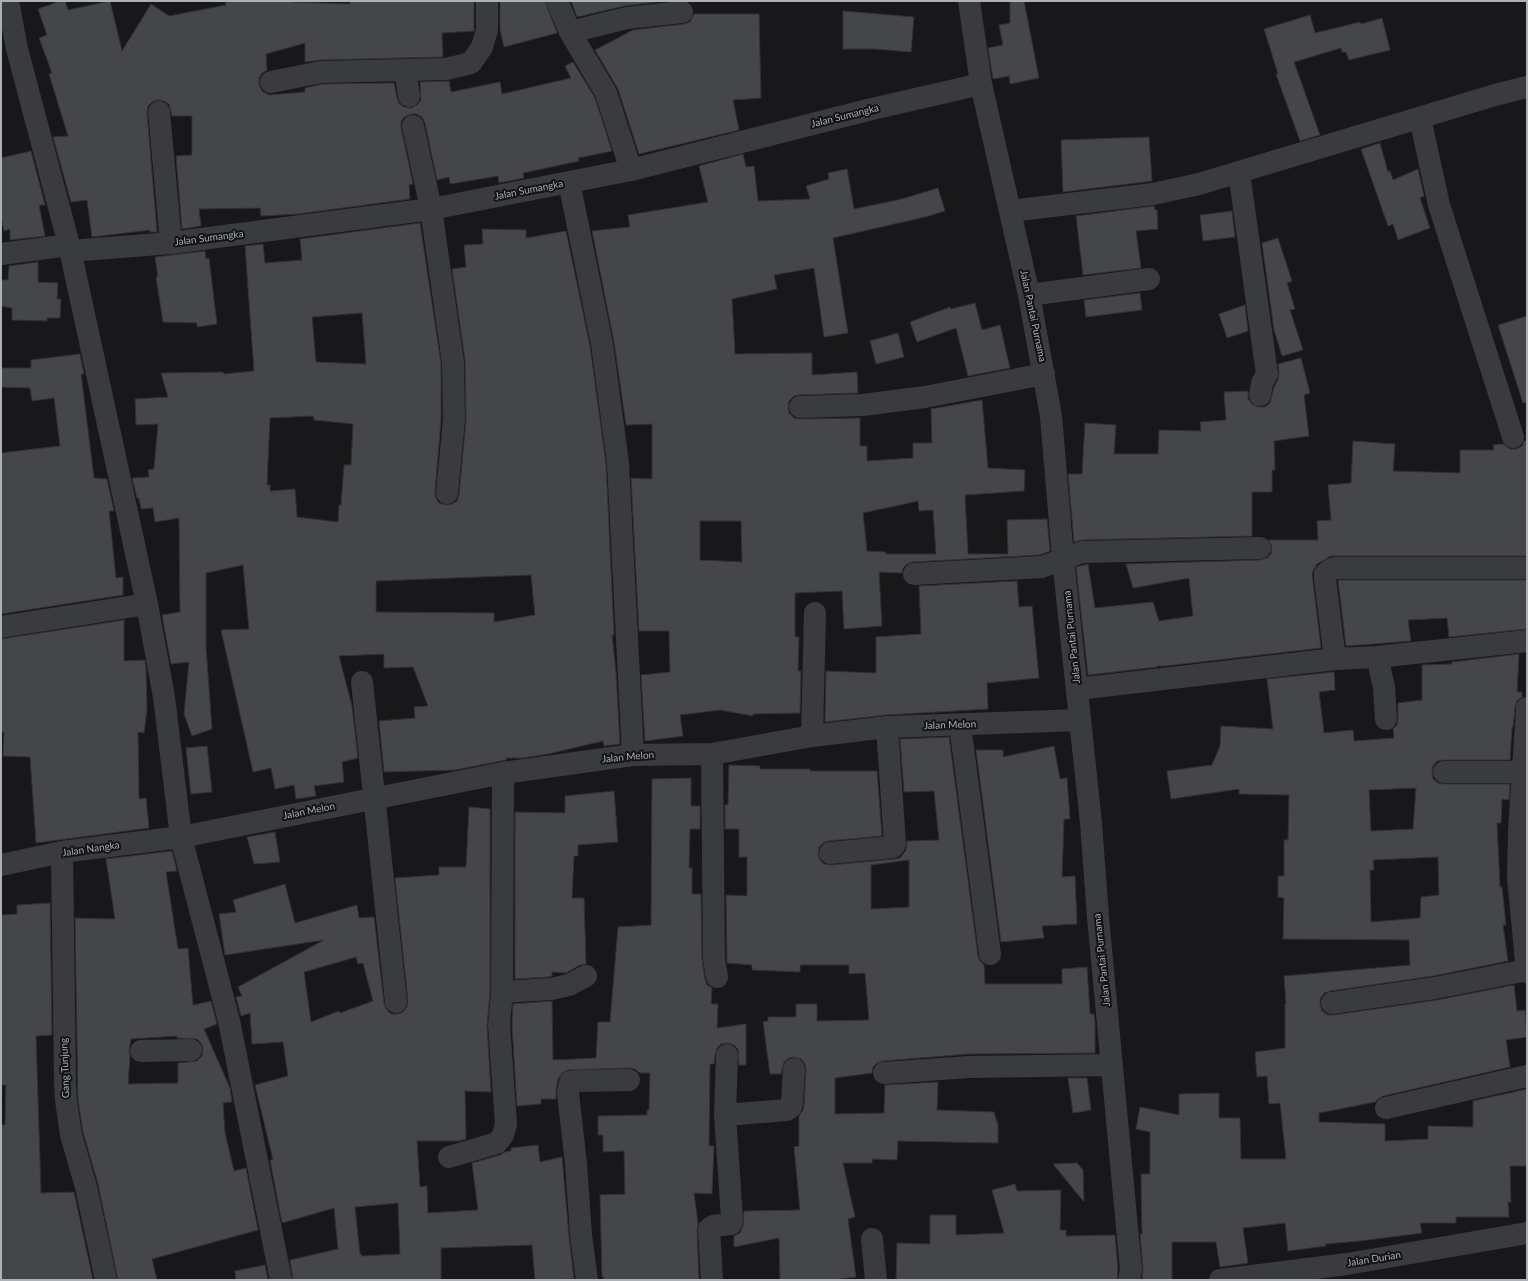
<!DOCTYPE html>
<html>
<head>
<meta charset="utf-8">
<style>
	body { margin:0 }
	#map { position:relative; width:1528px; height:1281px; overflow:hidden; background:#18181a; font-family:Lato,sans-serif }
	canvas { display:block }
	.frame { position:absolute; inset:0; border:2px solid #aab1ba; pointer-events:none }
</style>
</head>
<body>
<div id="map">
<canvas width="1528" height="1281"></canvas>
<div class="frame"></div>
</div>
<script>
const ctx = document.querySelector('canvas').getContext('2d');
ctx.lineJoin = 'round';
function fillPath(path, color) {
  ctx.fillStyle = color;
  ctx.fill(path, 'evenodd');
}
function poly(rows) {
  const path = new Path2D();
  for (const r of rows) {
    path.moveTo(r[0], r[1]);
    for (let i = 2; i < r.length; i += 2) path.lineTo(r[i], r[i + 1]);
  }
  return path;
}
function stroke(path, color, width, dash) {
  ctx.strokeStyle = color;
  ctx.lineWidth = width;
  ctx.lineCap = dash ? 'butt' : 'round';
  ctx.setLineDash(dash || []);
  ctx.stroke(path);
}
function write(font, color, halo, rows, align = 'center') {
  ctx.font = font + ' Lato,sans-serif';
  ctx.lineWidth = 4;
  ctx.setLineDash([]);
  ctx.textBaseline = 'middle';
  ctx.strokeStyle = halo;
  ctx.fillStyle = color;
  for (const [text, x, y, turn = 0] of rows) {
    ctx.save();
    ctx.translate(x, y);
    ctx.rotate((+turn || 0) * Math.PI / 180);
    ctx.textAlign = isNaN(turn) ? turn : align;
    if (halo) ctx.strokeText(text, 0, 0);
    ctx.fillText(text, 0, 0);
    ctx.restore();
  }
}
const building = poly([
	[60,1,65,1,68,10,110,1,122,51,151,4,169,16,226,5,225,1,291,1,292,2,350,4,350,1,474,1,474,31,442,33,443,57,321,60,305,62,305,43,266,54,267,70,262,73,259,78,259,85,262,91,269,95,305,92,305,88,322,84,394,83,397,98,399,103,404,107,411,108,417,105,421,100,420,82,449,81,451,92,500,82,502,94,571,78,565,66,573,62,595,98,612,151,578,158,579,161,523,173,524,178,499,183,498,176,450,184,449,177,437,180,425,123,422,117,417,114,411,114,404,117,401,122,401,128,413,184,409,185,410,199,298,214,261,216,260,208,199,209,201,226,182,229,176,156,192,155,192,116,172,116,169,104,164,101,157,100,152,102,148,106,147,113,157,232,150,232,150,230,92,237,87,200,71,202,53,137,68,136,49,74,52,73,39,38,47,35,38,9,60,1],
	[500,1,545,1,557,33,504,47,500,30,500,1],
	[571,1,657,1,657,2,624,6,577,17,571,1],
	[1010,1,1024,1,1039,78,1010,84,1009,76,993,79,988,48,1003,45,999,25,1010,23,1010,1],
	[843,11,914,17,911,52,875,49,843,49,843,11],
	[694,14,759,14,761,98,733,100,739,130,639,154,618,89,595,50,633,30,684,24,690,22,694,14],
	[1310,15,1315,33,1360,22,1361,24,1382,18,1390,50,1349,60,1346,52,1342,52,1341,48,1294,62,1320,135,1300,141,1276,74,1278,74,1264,29,1310,15],
	[1149,137,1152,181,1063,192,1061,140,1149,137],
	[1380,143,1388,172,1390,171,1393,180,1418,169,1424,196,1420,198,1430,228,1398,240,1393,224,1388,226,1361,149,1380,143],
	[31,151,45,205,39,205,45,236,10,240,10,229,4,231,1,216,1,158,31,151],
	[743,154,746,167,754,166,758,201,810,199,806,186,829,179,828,173,847,169,854,209,902,199,938,188,945,211,925,217,833,238,848,333,824,337,814,268,774,275,777,289,732,299,735,354,812,353,812,375,857,372,858,393,799,395,794,396,789,401,788,408,789,413,794,418,800,419,860,418,860,446,867,446,867,461,913,458,913,443,932,443,931,409,982,400,988,468,1025,470,1024,491,965,495,968,554,1008,554,1007,520,1047,519,1050,551,1039,555,913,562,907,564,903,568,902,573,879,572,882,626,844,629,842,591,795,593,795,637,799,637,798,671,801,671,800,713,753,714,753,716,720,710,680,715,683,736,645,741,641,675,670,672,669,631,639,631,631,478,652,479,652,424,626,425,614,342,592,231,630,227,628,215,708,202,699,166,743,154],
	[918,501,919,511,933,510,936,554,886,554,886,552,867,551,863,513,918,501],
	[700,521,741,521,742,562,700,560,700,521],
	[1154,206,1155,210,1157,210,1158,229,1136,231,1141,268,1083,275,1076,216,1154,206],
	[1232,211,1235,237,1203,241,1200,215,1232,211],
	[420,223,441,363,441,420,435,492,436,498,439,503,446,505,452,504,457,501,459,495,466,420,465,360,452,269,466,267,464,245,483,244,482,229,526,230,526,238,566,231,590,346,606,464,614,635,612,635,616,673,620,744,604,746,603,741,548,754,522,758,506,758,506,760,455,770,384,772,379,721,415,718,414,707,428,706,413,667,384,668,384,654,339,656,352,706,358,758,342,762,344,782,314,786,316,796,296,799,294,785,275,789,271,768,253,772,221,630,249,629,243,565,206,573,206,647,212,729,192,736,184,714,189,662,171,664,162,615,180,612,179,518,155,522,153,508,141,509,139,498,137,498,132,478,149,477,148,470,154,469,158,424,136,425,135,399,168,397,161,373,223,372,224,374,254,371,245,246,263,244,265,263,302,260,300,239,420,223],
	[362,313,366,364,316,362,312,317,362,313],
	[313,416,314,420,353,424,351,465,344,465,341,505,339,505,338,522,297,517,295,489,270,491,270,485,267,485,270,418,313,416],
	[531,575,535,615,494,622,494,613,376,612,376,581,531,575],
	[1278,238,1292,281,1287,283,1295,309,1290,310,1303,350,1282,356,1274,330,1262,243,1278,238],
	[205,251,206,259,209,258,217,324,197,327,197,323,163,322,156,277,158,277,155,257,205,251],
	[38,262,38,282,58,283,57,299,61,299,60,318,47,318,47,321,12,320,12,308,1,306,1,280,8,280,9,266,38,262],
	[1140,293,1142,310,1086,317,1084,300,1140,293],
	[975,303,982,330,1000,325,1010,368,968,376,956,328,917,342,910,322,950,307,951,309,975,303],
	[1245,305,1248,331,1227,338,1219,314,1245,305],
	[1527,316,1527,402,1523,403,1498,325,1527,316],
	[898,333,904,357,876,364,870,341,898,333],
	[80,354,84,374,81,374,94,478,107,479,114,511,109,511,116,578,123,577,123,595,1,614,1,453,60,446,54,398,32,401,30,388,1,387,1,368,31,368,31,360,80,354],
	[1301,358,1310,393,1304,395,1309,436,1274,441,1275,470,1272,470,1272,492,1252,492,1252,536,1082,540,1074,542,1068,474,1082,474,1085,423,1116,425,1114,454,1158,454,1159,430,1201,431,1200,422,1226,420,1224,392,1248,391,1248,399,1252,404,1258,407,1265,407,1270,403,1274,387,1278,380,1279,372,1278,364,1301,358],
	[1353,441,1395,444,1393,471,1460,473,1460,450,1494,450,1493,445,1503,444,1510,449,1516,449,1522,446,1524,441,1527,441,1527,556,1331,556,1317,564,1314,569,1312,574,1321,648,1165,666,1157,666,1157,667,1088,675,1076,567,1088,564,1095,608,1153,602,1159,621,1193,616,1189,578,1133,588,1126,564,1260,560,1267,558,1271,554,1272,547,1269,540,1318,540,1317,521,1331,520,1328,485,1351,483,1353,441],
	[1338,580,1527,580,1527,629,1449,637,1447,618,1408,620,1411,641,1346,646,1338,580],
	[1017,581,1019,607,1032,606,1039,678,987,683,988,709,886,715,825,722,826,671,876,673,876,637,921,634,919,586,1017,581],
	[124,620,124,661,145,660,146,669,147,710,144,733,138,732,139,799,146,798,149,828,36,843,30,757,3,756,4,732,1,732,1,639,124,620],
	[1519,654,1517,692,1522,692,1522,697,1517,701,1515,707,1513,727,1512,727,1510,760,1444,760,1437,761,1433,766,1432,772,1433,779,1438,783,1444,784,1510,784,1509,800,1502,799,1501,823,1497,823,1500,887,1502,887,1506,925,1503,925,1508,961,1433,976,1330,991,1324,993,1320,999,1320,1004,1322,1011,1328,1015,1334,1015,1437,1000,1514,985,1517,1011,1525,1010,1527,1037,1506,1040,1510,1067,1383,1096,1378,1099,1375,1102,1319,1113,1319,1122,1385,1124,1385,1141,1428,1139,1428,1126,1473,1127,1473,1101,1527,1089,1527,1166,1510,1166,1511,1202,1508,1202,1509,1217,1456,1217,1456,1223,1420,1223,1422,1233,1360,1241,1325,1244,1326,1246,1288,1251,1285,1223,1243,1228,1248,1263,1220,1267,1216,1242,1172,1242,1172,1280,1142,1280,1143,1269,1140,1234,1142,1234,1141,1174,1150,1174,1150,1132,1136,1129,1140,1107,1179,1115,1179,1094,1219,1093,1219,1118,1240,1118,1241,1159,1286,1159,1280,1103,1269,1104,1267,1076,1257,1077,1255,1052,1285,1048,1285,1004,1286,1004,1284,976,1410,965,1409,940,1283,939,1284,898,1278,897,1278,876,1284,876,1284,840,1288,840,1289,795,1239,794,1239,789,1171,799,1167,771,1212,765,1220,746,1221,726,1273,729,1267,679,1334,672,1335,690,1319,692,1324,733,1353,730,1354,741,1394,738,1393,729,1397,725,1398,719,1398,703,1422,700,1422,665,1452,664,1452,662,1519,654],
	[1416,788,1413,829,1371,831,1369,790,1416,788],
	[1438,857,1439,895,1421,897,1420,918,1371,922,1370,870,1374,870,1373,860,1438,857],
	[949,737,978,956,980,961,984,965,985,984,1062,984,1062,969,1087,967,1090,1014,1094,1014,1095,1021,1095,1053,969,1054,883,1061,877,1063,873,1067,872,1073,835,1078,835,1114,884,1113,885,1085,938,1082,937,1110,994,1112,998,1125,998,1143,898,1141,897,1160,872,1159,872,1163,843,1163,855,1217,848,1219,856,1277,831,1280,780,1280,779,1238,734,1247,734,1236,740,1233,743,1226,744,1211,800,1210,794,1147,799,1146,799,1116,803,1110,804,1104,806,1069,805,1064,801,1059,794,1057,789,1058,784,1062,781,1074,770,1074,763,1022,768,1021,768,1017,796,1017,796,1004,817,1004,817,1021,869,1020,865,973,849,974,849,965,800,965,800,972,752,970,752,965,727,963,726,895,747,896,747,857,739,857,739,829,725,829,725,805,728,805,729,765,760,766,760,769,810,769,810,771,877,771,882,836,828,841,823,843,819,847,818,855,820,860,824,864,831,865,894,859,900,858,906,850,907,841,939,840,934,791,904,792,900,739,949,737],
	[909,860,909,907,871,909,871,865,909,860],
	[207,746,212,792,191,794,186,748,207,746],
	[1054,746,1060,779,1067,778,1070,819,1064,819,1062,877,1075,876,1077,924,1042,926,1044,938,1001,942,976,750,1003,750,1003,757,1054,746],
	[691,778,691,806,700,806,700,829,690,829,689,868,692,868,692,894,701,894,702,959,705,979,707,985,712,988,711,1004,718,1004,717,1028,746,1024,746,1065,739,1065,738,1049,734,1045,728,1043,721,1044,717,1048,715,1055,714,1064,710,1064,709,1146,714,1146,712,1194,694,1193,698,1223,697,1230,699,1279,683,1280,602,1280,605,1277,602,1277,600,1195,625,1194,624,1151,603,1152,603,1135,598,1135,598,1116,647,1115,647,1110,649,1110,650,1073,640,1073,635,1069,629,1068,568,1070,562,1073,558,1079,556,1091,556,1099,541,1099,541,1104,517,1106,512,1025,513,1004,552,1001,553,1060,596,1058,598,1022,610,1022,618,927,651,925,652,779,691,778],
	[614,791,618,842,578,845,578,856,574,856,572,898,584,898,586,964,580,965,566,973,552,972,552,976,549,977,515,979,515,812,565,813,565,796,614,791],
	[469,807,490,809,490,991,487,1026,491,1092,465,1091,466,1139,459,1141,417,1141,420,1187,427,1186,428,1213,478,1210,472,1163,500,1155,505,1152,511,1151,511,1148,538,1145,540,1162,562,1157,569,1236,574,1279,535,1280,532,1245,441,1248,441,1280,293,1280,290,1260,338,1249,334,1208,282,1223,270,1160,273,1160,255,1085,288,1076,283,1042,252,1044,250,1013,241,1016,236,997,242,996,238,987,324,940,225,955,219,914,236,912,233,900,285,884,295,923,357,905,359,918,374,917,384,1003,386,1009,391,1014,398,1014,403,1012,407,1007,408,1001,395,878,439,875,439,867,466,867,469,807],
	[356,957,358,964,363,963,373,1001,340,1013,339,1011,311,1022,304,972,356,957],
	[398,1203,400,1254,362,1256,361,1254,360,1254,355,1207,398,1203],
	[275,832,280,862,254,864,247,837,275,832],
	[172,851,177,871,166,872,178,949,188,948,193,1005,211,1001,217,1024,204,1029,230,1088,232,1102,223,1103,225,1133,234,1171,246,1168,258,1230,152,1259,157,1280,118,1280,98,1184,83,1132,78,1099,75,918,115,919,106,859,172,851],
	[177,1036,177,1038,197,1039,201,1043,203,1049,202,1056,197,1061,178,1063,178,1083,128,1084,130,1056,129,1051,131,1039,177,1036],
	[50,903,52,1035,36,1036,41,1193,74,1192,93,1280,1,1280,1,1125,5,1125,6,1085,1,1085,1,915,17,914,17,905,50,903],
	[1068,1078,1087,1078,1091,1110,1073,1113,1068,1078],
	[1077,1163,1083,1170,1084,1202,1053,1164,1077,1163],
	[1015,1184,1017,1191,1061,1190,1060,1230,1066,1230,1066,1236,1115,1235,1118,1269,1117,1280,896,1280,897,1243,930,1244,930,1215,956,1215,956,1235,1004,1233,992,1190,1015,1184],
	[265,1265,268,1280,236,1280,235,1271,265,1265]
]);
const minor = poly([
	[8,1,17,49,69,245,147,604,164,697,181,837,229,1021,281,1280],
	[557,1,570,32,606,93,631,170],
	[969,1,981,84,1029,295,1051,416,1063,559,1091,823,1098,917,1131,1270,1129,1280],
	[570,32,627,18,682,12],
	[405,70,409,96],
	[271,82,321,72,446,69,471,63,482,47,487,30,487,1],
	[159,112,171,243],
	[1420,118,1439,205,1513,437],
	[413,126,431,209,453,362,454,420,447,493],
	[1239,172,1267,374,1262,383,1260,395],
	[569,182,602,344,618,463,633,755],
	[1010,211,1153,194,1199,184,1495,95,1527,87],
	[70,251,171,243,431,209,631,170,872,109,981,84],
	[1,254,69,245],
	[1029,295,1149,279],
	[800,407,863,405,925,397,1044,374],
	[914,574,1042,567,1082,552,1260,548],
	[1,627,147,604],
	[1377,657,1384,687,1386,719],
	[1335,659,1325,579,1325,574,1330,570,1335,568,1526,568],
	[362,682,396,1002],
	[1077,689,1335,659,1377,657,1527,641],
	[1527,708,1519,831,1518,878,1527,972],
	[960,725,990,954],
	[812,736,815,613],
	[712,754,714,959,717,977],
	[1444,772,1524,772],
	[62,852,65,1082,66,1100,71,1135,86,1187,106,1280],
	[830,853,893,847,895,844,887,727],
	[1,865,62,852,181,837,503,773,633,755,712,754,812,736,887,727,1080,720],
	[502,992,551,989,569,985,586,976],
	[1332,1003,1435,988,1527,970],
	[141,1051,191,1050],
	[884,1073,969,1067,1112,1065],
	[1386,1108,1527,1076],
	[725,1115,787,1110,791,1107,792,1102,794,1069],
	[449,1157,497,1143,503,1135,506,1124,499,1025,502,992,503,773],
	[872,1239,876,1280],
	[587,1280,581,1235,576,1164,568,1093,570,1082,577,1081,629,1080],
	[712,1280,709,1229,713,1226,731,1224,732,1219,725,1115,727,1055],
	[1220,1280,1347,1264,1527,1233]
]);
const streetNames = [
	["Jalan Sumangka",845,116,-14],
	["Jalan Sumangka",529,190,-11],
	["Jalan Sumangka",209,238,-7],
	["Jalan Pantai Purnama",1033,316,78],
	["Jalan Pantai Purnama",1072,637,-96],
	["Jalan Melon",950,725,-2],
	["Jalan Melon",628,757,-5],
	["Jalan Melon",309,811,-11],
	["Jalan Nangka",91,849,-8],
	["Jalan Pantai Purnama",1102,960,-96],
	["Gang Tunjung",65,1068,-92],
	["Jalan Durian",1374,1259,-9]
];
fillPath(building, '#44464a');
stroke(building, '#323236', 1);
stroke(minor, '#393b3f', 22);
write('10px', '#aab1ba', '#131315', streetNames);
</script>
</body>
</html>
